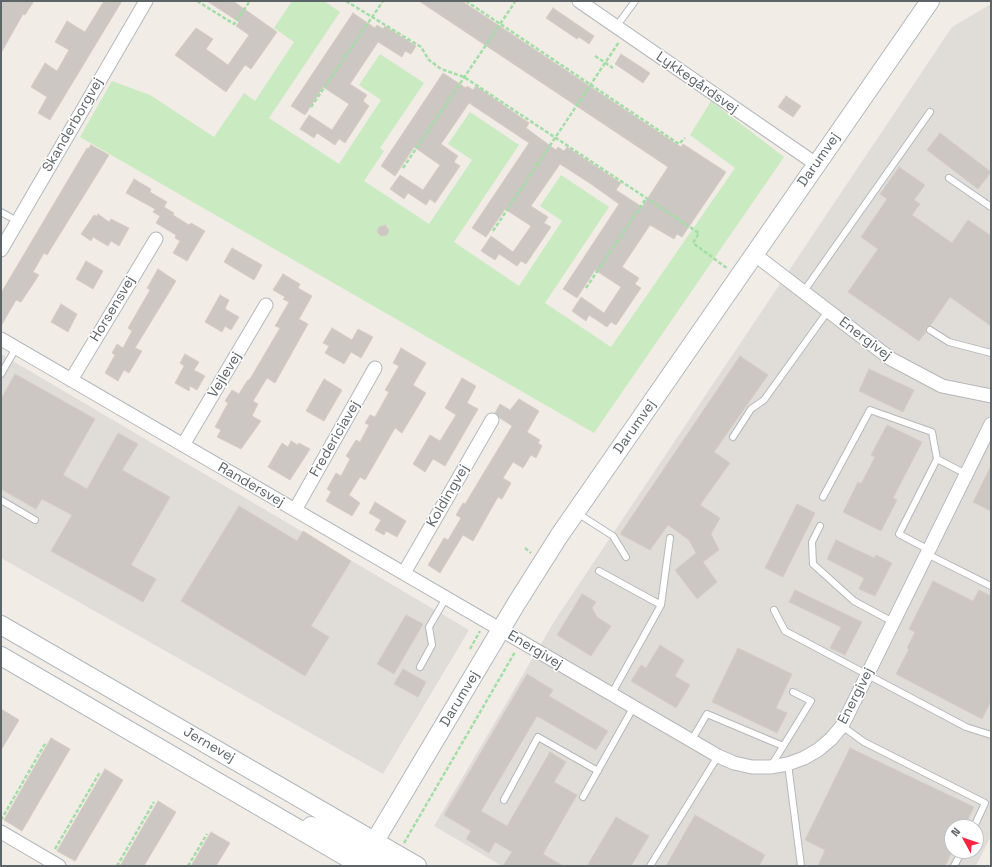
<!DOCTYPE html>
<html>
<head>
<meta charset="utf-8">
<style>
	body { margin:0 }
	#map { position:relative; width:992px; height:867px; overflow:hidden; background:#f1ece6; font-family:"Space Grotesk",sans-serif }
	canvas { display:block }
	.frame { position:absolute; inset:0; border:2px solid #5d6468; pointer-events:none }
	.north { position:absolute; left:944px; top:819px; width:40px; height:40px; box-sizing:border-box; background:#fff; border:1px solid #bec1c3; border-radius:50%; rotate:310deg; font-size:11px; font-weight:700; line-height:16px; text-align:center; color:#5d6468 }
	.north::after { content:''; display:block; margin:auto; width:14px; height:18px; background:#f92541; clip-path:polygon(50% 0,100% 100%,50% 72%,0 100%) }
</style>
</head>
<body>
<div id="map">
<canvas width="992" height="867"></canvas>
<div class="frame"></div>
<div class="north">N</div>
</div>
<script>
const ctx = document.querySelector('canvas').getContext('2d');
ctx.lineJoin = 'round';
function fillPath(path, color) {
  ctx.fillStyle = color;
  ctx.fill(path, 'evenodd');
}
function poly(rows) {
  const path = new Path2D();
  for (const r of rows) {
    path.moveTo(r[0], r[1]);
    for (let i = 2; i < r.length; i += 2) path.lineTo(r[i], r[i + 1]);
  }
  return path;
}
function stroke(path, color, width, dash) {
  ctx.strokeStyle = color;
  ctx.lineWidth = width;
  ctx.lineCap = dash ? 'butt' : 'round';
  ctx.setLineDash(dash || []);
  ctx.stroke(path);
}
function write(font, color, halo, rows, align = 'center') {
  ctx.font = font + ' "Space Grotesk",sans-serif';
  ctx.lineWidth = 3;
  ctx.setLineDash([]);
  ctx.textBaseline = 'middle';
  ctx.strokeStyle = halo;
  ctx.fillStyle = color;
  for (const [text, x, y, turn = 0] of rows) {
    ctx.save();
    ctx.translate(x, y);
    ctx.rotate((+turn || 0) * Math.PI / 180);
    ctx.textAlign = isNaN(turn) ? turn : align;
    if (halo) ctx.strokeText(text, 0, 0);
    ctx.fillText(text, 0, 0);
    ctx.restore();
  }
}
const industrial = poly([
	[991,4,991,836,976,866,502,866,434,826,555,620,952,27],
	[952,827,976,827,976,851,952,851],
	[1,354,469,630,383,774,1,558]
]);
const green = poly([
	[292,1,324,1,340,12,269,118,339,164,381,100,359,85,380,54,424,83,380,148,384,151,364,181,429,224,472,160,448,144,470,112,519,145,454,242,519,286,562,221,540,206,561,175,609,207,545,303,611,347,735,168,690,135,711,101,784,157,594,433,80,137,112,81,150,95,214,137,244,93,255,101,294,42,274,28]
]);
const building = poly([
	[1,1,34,1,25,15,23,14,1,53,1,1],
	[104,1,122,1,50,120,38,113,47,97,31,87,45,63,57,71,69,50,55,42,67,21,85,32,104,1],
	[207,1,233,1,277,32,251,69,245,65,226,92,175,55,196,28,213,39,206,49,228,65,249,35,236,26,239,22,207,1],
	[419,1,462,1,681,147,683,144,726,172,682,237,677,234,674,239,650,225,622,267,639,278,635,284,641,288,616,325,611,322,607,327,589,315,586,321,572,311,581,297,604,313,621,287,595,270,577,298,563,289,619,204,591,184,560,164,531,206,548,217,544,223,551,227,526,264,521,261,517,266,499,254,495,260,481,251,491,236,513,252,531,226,505,209,486,237,472,228,529,143,469,103,441,144,458,156,454,162,460,166,435,203,430,199,426,205,408,193,404,199,390,189,400,175,423,190,440,165,414,147,395,176,381,166,443,73,466,88,467,86,473,90,476,86,529,123,526,128,556,150,558,147,564,151,567,147,621,183,616,190,642,207,668,167,419,1],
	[553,8,594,36,589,44,579,37,577,39,546,18,553,8],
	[353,13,375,28,377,25,383,29,385,26,416,46,411,54,405,51,402,57,378,42,350,84,367,95,363,101,369,106,345,143,339,139,335,145,317,133,314,138,300,129,309,115,332,130,349,104,323,87,305,115,291,106,353,13],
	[621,54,650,73,643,83,615,64,621,54],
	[786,96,801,106,793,117,778,107,786,96],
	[940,133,991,172,978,189,927,150,940,133],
	[91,145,109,155,47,255,44,253,33,272,39,275,21,302,16,300,1,326,1,293,87,148,88,149,91,145],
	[899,167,925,185,914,200,920,204,912,215,952,243,968,220,991,236,991,326,950,297,930,326,926,327,926,332,919,341,848,292,878,249,861,237,887,199,880,194,899,167],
	[134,179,151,189,150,192,167,202,164,207,174,213,173,215,189,225,191,223,205,231,187,261,173,253,180,241,175,238,176,235,156,223,160,216,153,212,155,209,126,193,134,179],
	[98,214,109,222,111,219,129,228,119,246,111,241,108,246,93,237,91,241,81,234,94,215,97,216,98,214],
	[385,225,389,230,387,235,381,236,377,232,379,227,385,225],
	[232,248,262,265,254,280,224,262,232,248],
	[86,261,103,271,93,289,76,279,86,261],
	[158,269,176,281,135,348,142,351,129,373,124,370,118,381,105,373,115,355,112,353,117,344,123,348,132,331,128,328,150,290,147,288,158,269],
	[283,274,300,284,298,288,312,296,299,319,308,324,275,383,267,378,253,401,258,404,252,416,261,421,241,449,217,437,221,430,215,427,228,403,225,401,232,390,239,394,247,381,250,379,280,328,275,326,289,302,283,299,285,297,273,290,283,274],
	[220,295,229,300,225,309,239,317,231,330,225,326,222,332,205,322,220,295],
	[61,304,77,314,68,332,51,322,61,304],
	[332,328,352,340,358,329,373,337,361,358,351,352,344,364,325,353,329,346,323,343,332,328],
	[401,348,426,363,413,385,426,393,402,433,395,428,365,480,360,477,349,495,360,503,352,516,326,501,331,492,327,489,336,473,341,476,350,459,346,456,356,440,360,442,369,425,365,423,370,415,375,417,389,392,385,390,399,366,393,363,401,348],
	[185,354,199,362,194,370,205,376,197,390,190,386,189,391,175,383,184,366,180,363,185,354],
	[740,356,768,375,714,452,730,463,700,505,720,518,711,534,719,550,703,562,717,582,697,599,675,570,696,553,689,540,668,525,650,550,620,534,740,356],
	[869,369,914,390,903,412,859,391,869,369],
	[15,374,95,419,63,475,87,489,118,433,138,444,122,470,170,497,131,565,156,579,143,602,51,551,72,515,42,499,36,509,1,489,1,399,15,374],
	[462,378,476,386,467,403,478,409,445,466,433,459,425,472,413,464,430,435,440,441,456,415,445,408,462,378],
	[324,379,342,390,324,421,306,411,324,379],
	[519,399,539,411,527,432,540,440,538,443,542,446,536,458,531,455,523,468,513,462,503,478,511,483,502,499,498,497,473,541,463,535,440,573,428,565,444,538,448,540,461,518,456,515,463,503,465,504,512,426,500,418,495,413,500,404,510,410,519,399],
	[887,425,922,442,893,498,897,500,881,531,843,512,858,482,861,484,875,457,871,455,887,425],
	[291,441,298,445,299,443,310,449,290,480,268,467,282,443,288,447,291,441],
	[991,466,991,511,973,502,991,466],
	[375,502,406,521,397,537,386,531,384,535,375,530,381,520,369,513,375,502],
	[797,504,815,513,783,577,765,568,797,504],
	[239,506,297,541,303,531,351,561,311,626,329,637,305,676,181,601,239,506],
	[836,540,874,558,876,555,892,563,875,596,859,589,864,578,827,559,836,540],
	[933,581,973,601,979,590,991,596,991,701,982,719,896,674,909,649,907,648,915,632,909,629,933,581],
	[795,590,862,622,845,655,830,648,841,627,789,602,795,590],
	[582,594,596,602,592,608,597,617,611,626,591,656,557,635,582,594],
	[406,615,423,624,394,674,377,664,406,615],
	[660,645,684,660,675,676,690,685,676,708,631,681,641,665,646,668,660,645],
	[738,648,792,674,776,708,787,713,777,733,712,702,738,648],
	[403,669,426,682,418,697,394,684,403,669],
	[527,674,553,690,549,696,608,731,596,750,537,716,481,811,507,826,550,752,566,762,554,782,577,795,543,854,563,866,503,866,512,852,495,842,489,853,466,839,471,831,444,815,527,674],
	[1,709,19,720,1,750,1,709],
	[51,738,70,749,22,831,4,820,51,738],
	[850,748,974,807,964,827,952,827,952,852,945,866,818,866,825,850,805,840,850,748],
	[105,769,123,780,75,861,57,851,105,769],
	[158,801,176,812,144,866,120,866,158,801],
	[695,815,765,855,759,866,666,866,695,815],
	[616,817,649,836,631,866,587,866,616,817],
	[211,832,230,843,216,866,191,866,211,832]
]);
const path = poly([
	[197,1,234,24,250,1],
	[346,1,421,47,429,60,441,69,464,77,699,233,693,243,728,269],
	[466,1,679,144,685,138],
	[595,56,613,68],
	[311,107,383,1],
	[403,168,515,2],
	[493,231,619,42],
	[586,288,647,197],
	[525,548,531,553],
	[470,649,480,631],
	[1,820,46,742],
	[404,843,515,652],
	[55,849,100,772],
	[117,866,154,802],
	[188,866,207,834]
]);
const lane = poly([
	[616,27,635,1],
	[949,178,991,207],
	[1,212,17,221],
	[804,291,930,112],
	[930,330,949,342,991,353],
	[1,374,16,348],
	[733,437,751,409,764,400,828,311],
	[823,497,870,410,932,432,937,459],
	[1,500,35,520],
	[577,513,613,536,626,557],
	[820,526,812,542,813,564,854,601,893,622],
	[929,550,899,534,937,459,966,474],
	[927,554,991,586],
	[599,571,661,605,611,695],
	[661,605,670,538],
	[774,610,785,631,966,727,991,735],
	[420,667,432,645,429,627,446,598],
	[842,726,864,742,985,803,974,827],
	[691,741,707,714,783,746],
	[788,764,801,866],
	[771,766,811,701,793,692],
	[583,797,633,708],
	[504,800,538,737,598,771],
	[650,866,718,756],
	[954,866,962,851]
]);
const street = poly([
	[579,1,816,164],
	[1,250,146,1],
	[754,254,891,359,942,386,991,396],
	[1,339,718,756,734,763,752,767,770,767,788,764,804,758,818,750,831,739,842,726,991,424],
	[71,380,156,239],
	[183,445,266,305],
	[295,510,375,368],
	[404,573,492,420],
	[1,832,59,866]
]);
const secondary = poly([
	[1,625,417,866],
	[1,656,362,866],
	[311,826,319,828,359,848,375,841],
	[361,865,377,857,391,866],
	[360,866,516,604,559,536,930,1]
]);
const streetNames = [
	["Lykkegårdsvej",697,83,35],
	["Skanderborgvej",73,125,-60],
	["Darumvej",819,160,-55],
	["Horsensvej",113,309,-59],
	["Energivej",865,339,37],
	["Vejlevej",225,375,-59],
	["Darumvej",635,427,-55],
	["Fredericiavej",335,439,-60],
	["Randersvej",251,485,30],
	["Koldingvej",448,496,-60],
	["Energivej",535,650,31],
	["Energivej",856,696,-63],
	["Darumvej",460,699,-59],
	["Jernevej",209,745,30]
];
fillPath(industrial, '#e0dcd8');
fillPath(green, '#caeac1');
fillPath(building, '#ccc7c3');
stroke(building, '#d7cdc4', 1);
stroke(lane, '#b4b8bc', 8);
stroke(street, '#b4b8bc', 15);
stroke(secondary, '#b2b8bc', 20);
stroke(path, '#a3dea6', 2.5, [4, 2]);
stroke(lane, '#fff', 6);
stroke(street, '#fff', 13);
stroke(secondary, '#fff', 18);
write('14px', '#5d6468', '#fff', streetNames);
</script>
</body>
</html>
